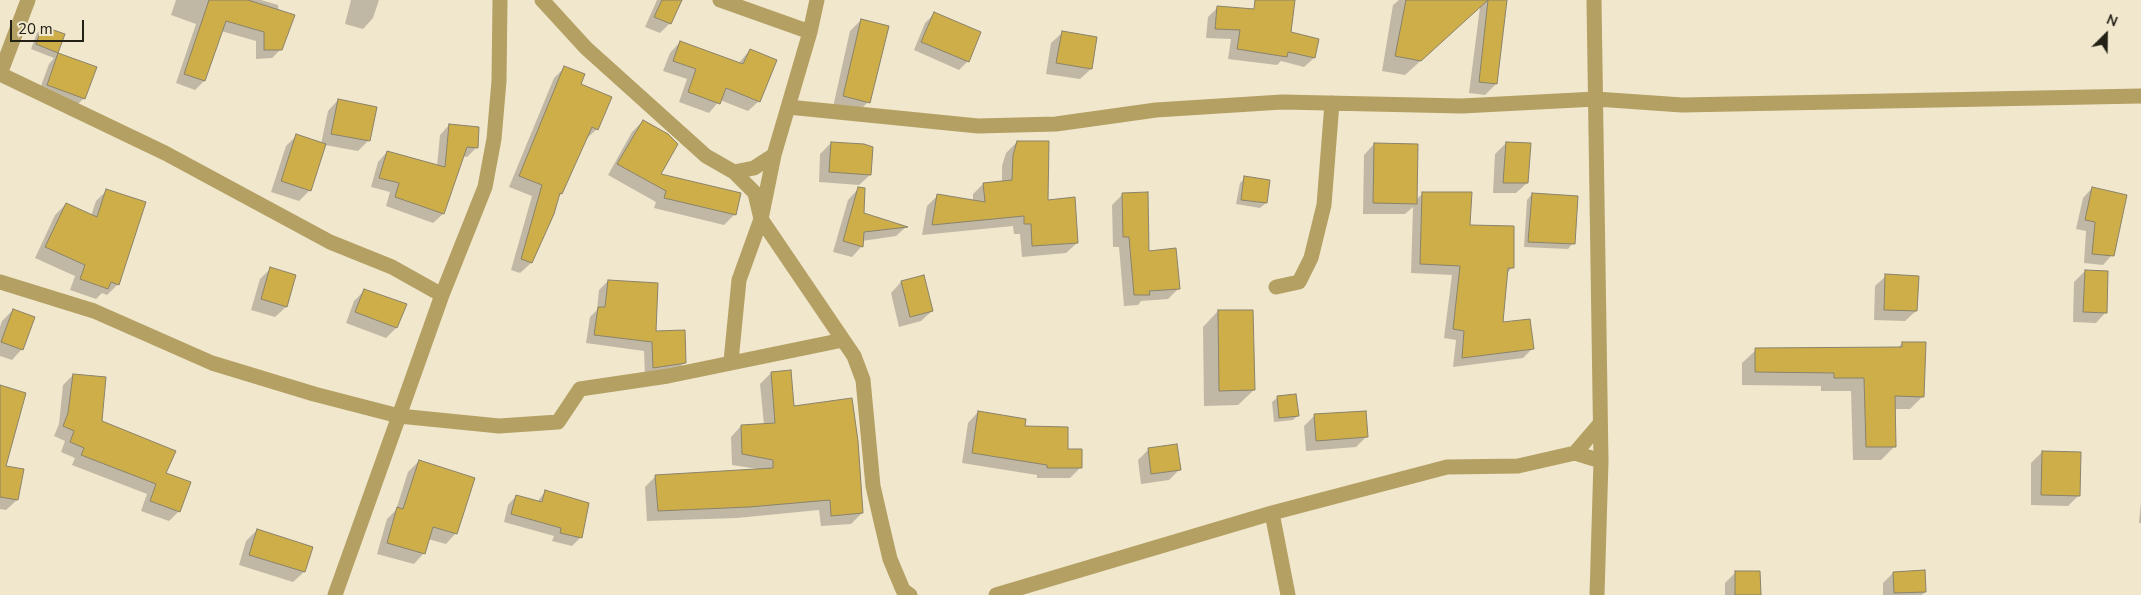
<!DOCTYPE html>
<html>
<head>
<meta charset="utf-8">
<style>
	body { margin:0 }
	#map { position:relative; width:2141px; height:595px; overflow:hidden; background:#f0e7cd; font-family:"Nunito Sans",sans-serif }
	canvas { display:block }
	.north { position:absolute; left:2081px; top:10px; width:50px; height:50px; -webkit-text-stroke:4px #f0e7cd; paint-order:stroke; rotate:23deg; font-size:14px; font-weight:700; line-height:20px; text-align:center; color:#232016 }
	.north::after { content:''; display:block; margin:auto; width:18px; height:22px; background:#232016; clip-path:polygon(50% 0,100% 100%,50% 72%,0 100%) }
	.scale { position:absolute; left:10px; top:20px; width:74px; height:22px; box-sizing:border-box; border:2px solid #232016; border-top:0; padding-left:6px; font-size:15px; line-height:18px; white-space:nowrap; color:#232016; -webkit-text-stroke:4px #f0e7cd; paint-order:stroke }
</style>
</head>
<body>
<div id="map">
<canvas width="2141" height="595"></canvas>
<div class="north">N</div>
<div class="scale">20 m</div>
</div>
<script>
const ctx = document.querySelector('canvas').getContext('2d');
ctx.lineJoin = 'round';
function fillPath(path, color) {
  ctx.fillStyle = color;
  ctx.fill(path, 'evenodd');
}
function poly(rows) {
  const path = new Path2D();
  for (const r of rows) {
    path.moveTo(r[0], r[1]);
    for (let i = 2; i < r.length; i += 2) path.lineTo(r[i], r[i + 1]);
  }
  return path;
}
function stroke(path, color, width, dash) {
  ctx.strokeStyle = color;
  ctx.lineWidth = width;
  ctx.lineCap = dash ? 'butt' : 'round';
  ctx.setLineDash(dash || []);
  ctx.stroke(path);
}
const shadow = poly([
	[176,0,261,0,278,5,281,49,272,58,256,59,256,41,221,31,204,81,195,90,176,83,196,24,171,15],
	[351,0,379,0,373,18,363,29,345,24],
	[657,0,680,0,670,23,660,33,645,27],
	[1399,0,1506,0,1496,84,1485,95,1469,93,1480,7,1405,75,1382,71,1393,5],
	[1217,8,1289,33,1318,40,1314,58,1304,67,1281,61,1277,65,1228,59,1231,39,1206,38,1208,17],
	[934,14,968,61,959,70,914,50,925,23],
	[861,20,888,27,868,102,857,113,833,107,850,31],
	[43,28,63,35,57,54,95,67,84,98,75,107,38,94,49,64,54,58,31,49,37,33],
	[1062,33,1091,69,1080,79,1046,74,1051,43],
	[680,42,738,64,750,50,759,101,748,111,720,100,709,113,679,102,687,79,663,71,670,53],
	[565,67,579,85,597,129,586,139,561,194,557,198,531,263,520,273,511,270,532,196,509,187,554,78],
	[338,100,368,141,358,151,325,145,310,190,299,201,271,192,286,146,296,136,321,144,328,111],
	[643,121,660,174,735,214,724,225,654,208,656,202,608,175,632,132],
	[449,125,476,148,467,157,462,156,443,214,433,223,386,206,390,192,371,187,378,162,387,152,437,166,440,135],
	[1017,142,1046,201,1077,243,1066,253,1022,257,1020,234,1014,234,1013,226,922,235,927,206,938,195,973,201,973,194,983,184,1002,182,1002,166,1006,153],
	[831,143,870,175,859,185,819,182,820,154],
	[1506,143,1527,183,1516,193,1493,193,1495,154],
	[1374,144,1416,200,1422,194,1469,226,1512,268,1507,273,1502,324,1532,349,1523,358,1453,367,1456,340,1444,338,1452,275,1411,273,1413,207,1405,214,1363,214,1364,155],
	[1245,178,1269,181,1266,203,1260,208,1236,204,1240,183],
	[2092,188,2112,255,2103,265,2084,263,2086,231,2076,229,2083,198],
	[858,189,863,214,906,227,896,236,862,241,862,246,852,257,833,252,848,200],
	[107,190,118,284,107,295,102,293,96,299,70,290,75,276,35,258,55,215,66,204,91,216,96,201],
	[1123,194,1148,252,1179,288,1168,299,1141,301,1138,305,1124,306,1119,247,1113,247,1112,205],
	[1532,194,1573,243,1568,249,1524,247,1527,200],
	[271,268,286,307,275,317,251,310,260,279],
	[2085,271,2106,312,2096,323,2073,322,2074,282],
	[1886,276,1916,311,1905,321,1874,320,1875,286],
	[608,281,685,362,676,371,645,376,644,351,586,343,590,317,597,310,599,290],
	[901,282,932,311,921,321,899,327,891,293],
	[365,290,396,328,386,338,346,323,354,301],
	[13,310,22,349,12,360,0,356,0,327,2,321],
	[1218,311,1254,390,1238,405,1204,406,1203,327],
	[1902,343,1923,396,1910,409,1894,409,1895,446,1881,460,1853,460,1851,391,1821,391,1821,386,1742,385,1742,363,1756,350,1897,349],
	[771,373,862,513,851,524,821,526,819,510,737,518,647,521,645,487,656,476,758,469,732,465,731,437,741,426,764,425,760,384],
	[73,375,100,422,164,474,179,511,169,521,141,511,147,494,72,465,75,458,61,452,65,441,54,436,59,424,63,385],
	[0,386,5,466,17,500,6,510,0,509],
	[1278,397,1298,415,1293,420,1274,422,1272,402],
	[978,412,1023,427,1067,450,1080,468,1070,478,1037,478,1037,475,962,463,968,423],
	[1314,416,1367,436,1356,447,1306,451,1304,426],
	[1148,450,1180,469,1169,480,1141,484,1138,460],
	[2042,452,2079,495,2068,506,2031,505,2031,463],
	[419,461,456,533,446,544,428,539,424,553,414,564,377,554,387,519,396,510,408,472],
	[545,492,581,537,572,546,552,541,554,536,504,522,508,505,516,496,537,502],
	[2141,502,2141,523,2139,523],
	[257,530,311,548,304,572,293,582,239,565,246,541],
	[1736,572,1759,595,1725,595,1725,583],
	[1893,573,1925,592,1922,595,1883,595,1883,583]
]);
const building = poly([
	[209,0,248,0,295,15,282,50,264,50,264,32,226,21,205,81,184,74,209,0],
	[662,0,682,0,671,24,654,17,662,0],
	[1255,0,1295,0,1291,32,1319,39,1315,58,1288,52,1287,57,1237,49,1240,30,1215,29,1217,6,1254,9,1255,0],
	[1406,0,1488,0,1421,61,1395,56,1406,0],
	[1488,0,1507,0,1497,84,1479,82,1488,0],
	[934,12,981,32,969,62,921,42,934,12],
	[861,19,889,26,870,103,843,96,861,19],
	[42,26,65,34,58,53,36,44,42,26],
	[1062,31,1097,37,1092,69,1056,63,1062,31],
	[680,41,743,64,750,49,777,60,760,102,726,88,720,104,688,92,696,69,673,61,680,41],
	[58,53,97,67,85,99,47,85,58,53],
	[564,66,585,74,581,84,612,97,598,130,592,127,562,194,560,193,554,214,532,263,521,259,542,185,519,176,564,66],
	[338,99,377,107,370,141,331,134,338,99],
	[643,120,668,134,678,144,661,174,741,193,736,215,664,198,666,191,617,164,643,120],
	[449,124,479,127,478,148,467,147,444,214,395,197,399,183,379,178,387,151,445,167,449,124],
	[296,134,326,144,311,191,281,181,296,134],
	[1017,141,1049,141,1048,200,1075,197,1078,243,1032,246,1031,224,1024,224,1024,216,932,225,937,194,985,202,983,183,1012,180,1013,155,1017,141],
	[831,142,864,144,873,147,871,175,829,172,831,142],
	[1506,142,1531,143,1528,183,1503,183,1506,142],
	[1374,143,1418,144,1417,204,1373,203,1374,143],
	[1244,176,1270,180,1267,203,1241,200,1244,176],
	[858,187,865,188,864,213,908,227,864,232,863,247,843,241,858,187],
	[2092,187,2127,195,2114,256,2092,254,2095,222,2085,220,2092,187],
	[106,189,146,202,119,285,111,282,108,289,80,279,85,265,45,247,66,203,97,217,106,189],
	[1148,192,1149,251,1176,248,1180,289,1149,291,1150,295,1134,295,1129,237,1123,237,1122,193,1148,192],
	[1422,192,1472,192,1470,225,1514,226,1514,268,1508,268,1503,322,1530,319,1534,349,1462,358,1464,331,1453,329,1460,266,1420,264,1422,192],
	[1532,193,1578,196,1575,244,1528,242,1532,193],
	[270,267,296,275,287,307,261,299,270,267],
	[2085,270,2108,271,2107,313,2083,312,2085,270],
	[1885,274,1919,276,1917,311,1884,310,1885,274],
	[924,275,933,311,910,317,901,281,924,275],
	[608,280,658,283,656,331,685,330,686,363,653,368,652,342,594,335,598,307,605,307,608,280],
	[364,289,407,304,397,328,355,312,364,289],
	[13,309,35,317,23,350,1,342,13,309],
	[1218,310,1253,310,1255,390,1219,391,1218,310],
	[1902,342,1926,342,1924,397,1895,396,1896,447,1866,447,1864,378,1834,378,1834,373,1755,372,1755,348,1902,347,1902,342],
	[791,370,794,406,852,398,858,441,863,513,831,516,830,500,749,507,658,511,655,475,773,468,773,460,742,454,741,425,775,423,771,372,791,370],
	[73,374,106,377,102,421,176,451,166,473,191,482,180,512,150,501,156,484,81,455,84,448,70,442,74,431,63,426,68,413,73,374],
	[0,385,26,393,6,466,24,469,18,500,0,497,0,385],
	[1296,394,1299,416,1279,418,1277,396,1296,394],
	[978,411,1026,419,1025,426,1068,427,1068,449,1082,449,1082,468,1047,468,1047,465,972,453,978,411],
	[1366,411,1368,437,1316,441,1314,414,1366,411],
	[1177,444,1181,470,1151,474,1148,448,1177,444],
	[2042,451,2081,452,2080,496,2041,495,2042,451],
	[419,460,475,478,457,534,433,527,425,554,387,543,397,507,403,509,419,460],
	[545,490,589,503,582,538,560,533,561,528,511,514,516,495,542,502,545,490],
	[257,529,313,547,305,572,249,555,257,529],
	[1925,570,1926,592,1894,593,1893,572,1925,570],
	[1735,571,1760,571,1761,595,1735,595,1735,571]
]);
const street = poly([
	[542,0,586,48,706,156,734,172,755,193,761,219,854,356,863,380,873,486,881,521,890,559,903,590,910,595],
	[720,0,810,32],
	[1594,0,1601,461,1597,595],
	[0,74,165,153,330,242,392,267,442,295],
	[0,74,28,0],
	[788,107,978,126,1056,124,1156,110,1282,102,1462,106,1596,99,1682,105,2141,96],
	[734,172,754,168,774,155],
	[0,282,94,311,212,363,314,394,399,416,442,295,485,187,494,139,499,81,500,0],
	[1276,287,1299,282,1311,258,1324,205,1332,103],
	[731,361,739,280,761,219,774,155,810,32,817,0],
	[1575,453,1599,425],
	[1272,513,1288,595],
	[335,595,399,416,499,426,558,422,580,389,668,376,843,340],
	[996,595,1272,513,1447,467,1518,466,1575,453,1601,461]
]);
fillPath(shadow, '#0003');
fillPath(building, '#ceae49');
stroke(building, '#8a826a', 1);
stroke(street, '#b4a063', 15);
</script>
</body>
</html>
